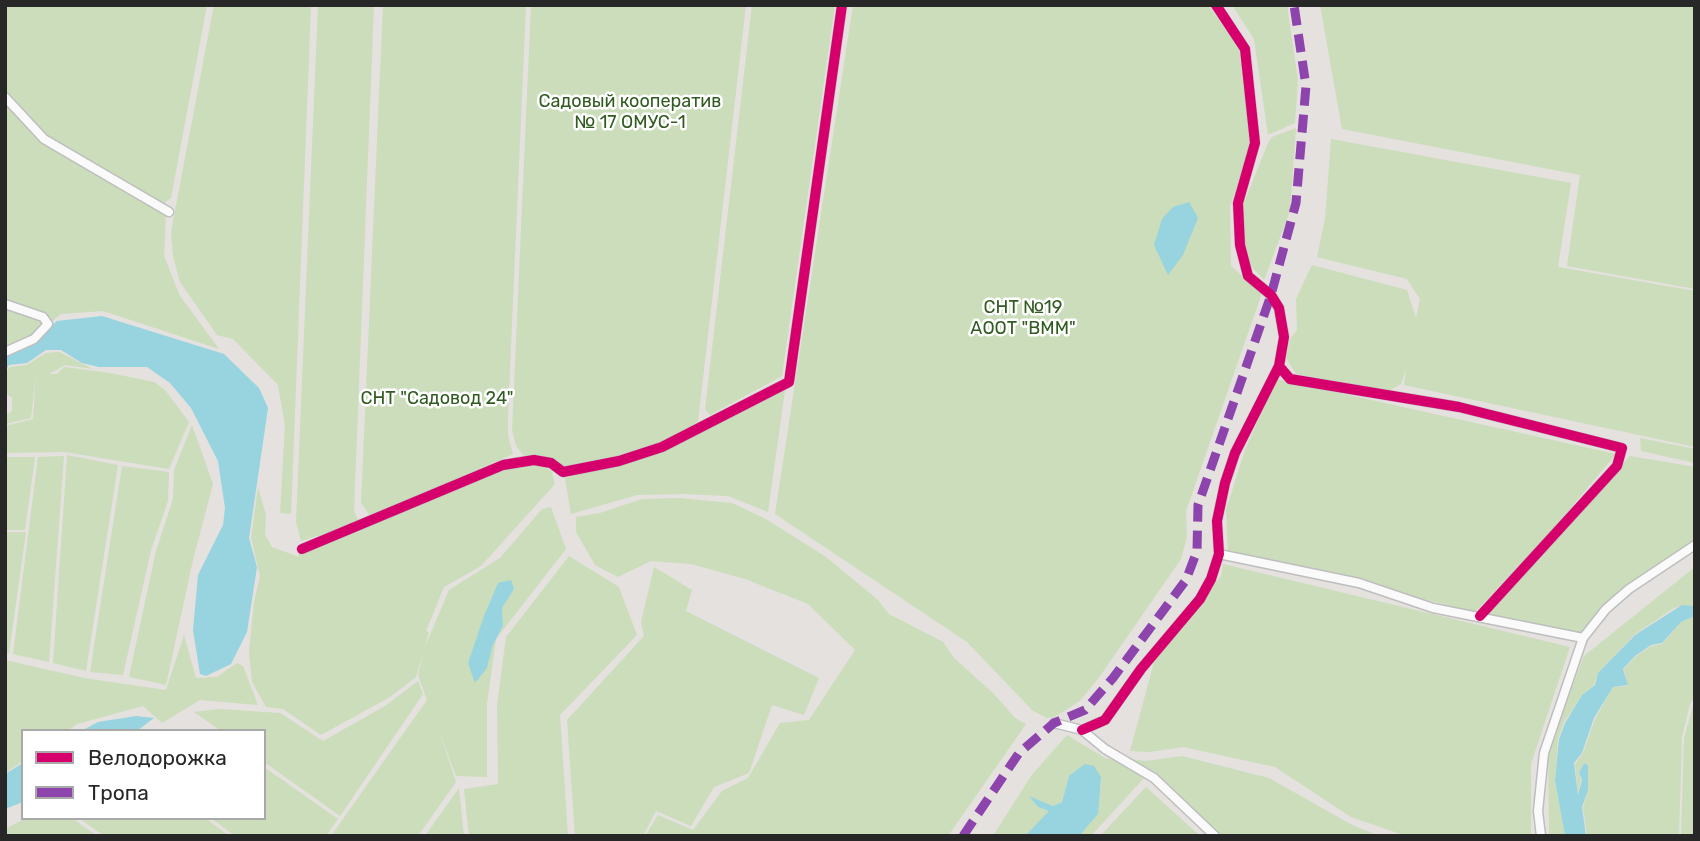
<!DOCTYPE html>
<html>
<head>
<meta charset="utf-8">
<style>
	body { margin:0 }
	#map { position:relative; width:1700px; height:841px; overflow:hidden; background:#e4e1de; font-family:Rubik,sans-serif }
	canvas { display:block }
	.frame { position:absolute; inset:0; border:7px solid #272727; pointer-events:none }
	.legend { position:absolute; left:21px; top:729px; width:245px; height:91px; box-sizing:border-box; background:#fff; border:2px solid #a9a9a9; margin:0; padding:9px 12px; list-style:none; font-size:21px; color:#272727 }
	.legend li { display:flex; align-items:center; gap:14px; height:35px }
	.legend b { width:35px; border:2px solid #a9a9a9 }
</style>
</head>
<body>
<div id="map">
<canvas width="1700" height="841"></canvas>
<div class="frame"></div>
<ul class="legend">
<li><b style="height:9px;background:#d6006c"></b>Велодорожка</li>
<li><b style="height:9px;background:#8e44ad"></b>Тропа</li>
</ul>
</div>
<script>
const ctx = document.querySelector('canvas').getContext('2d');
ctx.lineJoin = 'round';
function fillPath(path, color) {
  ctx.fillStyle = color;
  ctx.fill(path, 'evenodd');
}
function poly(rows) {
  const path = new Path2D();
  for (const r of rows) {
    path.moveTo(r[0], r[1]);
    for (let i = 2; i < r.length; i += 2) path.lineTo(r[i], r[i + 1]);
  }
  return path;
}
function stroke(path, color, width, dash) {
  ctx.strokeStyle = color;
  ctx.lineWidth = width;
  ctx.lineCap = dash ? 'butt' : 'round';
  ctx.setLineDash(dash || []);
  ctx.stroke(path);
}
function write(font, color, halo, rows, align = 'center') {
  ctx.font = font + ' Rubik,sans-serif';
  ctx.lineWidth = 5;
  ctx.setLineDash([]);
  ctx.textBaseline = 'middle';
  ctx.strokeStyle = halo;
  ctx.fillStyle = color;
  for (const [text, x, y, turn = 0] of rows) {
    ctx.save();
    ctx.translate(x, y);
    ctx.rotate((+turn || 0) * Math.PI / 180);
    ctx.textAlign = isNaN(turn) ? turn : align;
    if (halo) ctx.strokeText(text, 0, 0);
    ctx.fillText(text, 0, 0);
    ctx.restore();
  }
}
const green = poly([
	[5,5,207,5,171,198,164,203,44,135,5,89],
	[214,5,311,5,291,514,280,513,285,426,278,385,233,339,217,335,180,282,173,256,171,232],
	[318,5,374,5,354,511,359,523,301,541,296,522],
	[383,5,526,5,508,415,508,435,513,454,371,517,361,503],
	[531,5,746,5,698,422,660,443,615,459,565,468,550,457,532,458,523,455,516,446,512,430],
	[752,5,835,5,782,376,710,415,705,409],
	[853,5,1208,5,1239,48,1251,145,1230,207,1231,266,1262,293,1186,511,1187,537,1181,559,1100,676,1080,701,1054,717,1047,718,1033,711,967,642,775,514],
	[1232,5,1287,5,1298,80,1295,123,1268,135,1254,39],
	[1320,5,1695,5,1695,289,1567,266,1580,175,1342,129],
	[5,102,40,142,166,213,164,256,180,296,219,349,103,311,61,314,35,335,5,348],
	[1296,128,1290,211,1264,280,1246,261,1244,254,1244,203,1268,143,1272,137],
	[1331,139,1571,183,1558,267,1695,291,1695,447,1404,385,1406,369,1401,384,1388,391,1296,374,1286,358,1290,339,1297,330,1296,299,1312,265,1407,290,1416,318,1420,299,1407,279,1317,257,1325,219],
	[59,352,93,369,65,365,49,374,57,374,64,367,110,373,154,382,165,390,189,422,169,469,64,452,5,453,5,426,33,419,36,373,31,418,5,424,5,416,12,411,12,398,5,393,5,373,10,367,27,365,46,353],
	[1276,379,1616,454,1551,531,1475,612,1228,550,1226,510,1245,450],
	[785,390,768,512,728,496,684,494,637,495,571,514,565,478,655,452],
	[192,425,213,484,193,560,166,685,129,677,156,551,173,499,174,470],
	[1640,438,1695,449,1695,463,1641,451],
	[67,455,118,465,86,671,53,663],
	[64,456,49,662,13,654,38,457],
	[1630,456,1695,467,1695,539,1629,584,1577,636,1484,614],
	[5,457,35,457,25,530,5,530],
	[542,464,552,472,555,484,481,566,444,587,426,631,429,632,416,677,390,697,321,735,283,709,266,707,252,682,249,652,254,602,260,576,251,538,258,487,266,515,265,534,272,547,299,557,298,554,508,468],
	[122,466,169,472,168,501,151,550,123,675,90,672],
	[679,498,732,503,766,519,826,557,877,599,889,614,943,642,954,658,993,693,1015,718,1026,724,948,836,645,836,658,815,693,830,722,791,748,778,780,723,809,720,855,650,808,604,745,579,691,564,651,561,618,577,595,565,576,532,576,517,600,513,642,499],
	[551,507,566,549,496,639,487,704,487,777,456,776,439,731,456,782,418,836,331,836,427,700,418,675,424,649,449,590,500,558,542,509],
	[513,590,502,608,503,626,493,645,487,668,468,663,491,599],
	[5,532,26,532,9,653,5,653],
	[569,556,619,587,637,635,560,715,568,836,469,836,464,789,498,784,497,705,506,637],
	[1223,564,1570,647,1531,764,1531,836,1406,836,1351,817,1275,767,1183,747,1150,752,1130,751,1156,655,1221,576],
	[654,567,692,590,686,611,819,678,804,715,772,705,749,773,714,787,691,826,656,811,643,836,575,836,567,720,644,636,641,622],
	[1695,567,1694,607,1683,605,1674,608,1635,634,1598,673,1594,685,1582,695,1564,722,1558,739,1555,780,1565,836,1549,836,1548,751,1584,656],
	[1695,616,1695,696,1690,704,1682,737,1679,836,1587,836,1583,807,1588,790,1588,765,1584,762,1579,773,1581,780,1578,795,1575,764,1583,753,1595,719,1613,687,1628,686,1624,669,1635,657,1651,646,1662,644,1681,622],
	[184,635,196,678,217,677,237,663,243,666,258,705,200,700,162,723,143,706,77,724,67,731,23,731,23,761,5,773,5,660,84,678,166,690],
	[418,681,423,694,340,816,264,762,264,731,221,731,194,712,220,709,280,713,323,741,385,706],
	[1695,699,1695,836,1681,836,1684,738],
	[1067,735,1105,758,1123,761,1144,778,1091,836,1079,836,1100,789,1101,777,1069,776,1062,802,1053,806,1031,797,1038,807,1050,811,1025,836,993,836,1031,776],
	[1182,756,1269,778,1352,825,1380,836,1222,836,1167,785,1130,759,1146,761],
	[264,767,338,819,326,836,235,836,211,818,264,818],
	[1146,787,1200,836,1100,836],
	[459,788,464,836,425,836],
	[26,818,72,818,97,836,5,836,5,829],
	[79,818,205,818,229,836,104,836]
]);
const water = poly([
	[1189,202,1198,218,1183,255,1168,275,1154,245,1162,219,1173,207],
	[102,316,224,354,259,388,268,408,249,538,257,567,247,632,231,664,206,676,200,674,193,630,198,575,223,525,225,508,218,461,191,408,170,383,147,367,99,367,82,363,61,350,46,350,27,363,9,365,5,371,5,355,15,353,31,343,57,321],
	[511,580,514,589,502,608,503,626,493,645,487,668,475,683,468,663,484,616,498,583],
	[1682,605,1695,606,1695,616,1681,622,1662,643,1651,645,1635,656,1623,669,1628,685,1613,687,1594,718,1582,753,1574,763,1578,795,1582,780,1579,773,1584,763,1588,765,1588,790,1582,807,1586,836,1565,836,1555,780,1559,739,1565,723,1582,695,1595,685,1598,673,1635,635],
	[136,716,154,718,137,731,81,731,98,722],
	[23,763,23,802,5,809,5,774],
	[1085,764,1094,766,1101,777,1098,814,1079,836,1025,836,1049,811,1038,807,1029,796,1053,806,1062,802,1069,776]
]);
const minor = poly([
	[5,97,44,139,169,212],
	[5,304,43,317,48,324,34,339,5,352],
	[1279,366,1290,379,1459,407,1622,448,1617,466,1480,616],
	[302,549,503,465,534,460,551,463,563,472,619,461,662,447,789,382,842,5],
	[1219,554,1359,583,1433,608,1583,638],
	[1054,723,1082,730,1105,749,1154,778,1215,836],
	[1082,730,1105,720,1141,669,1200,599,1211,579,1219,554,1217,521,1225,483,1235,453,1279,366,1284,337,1279,308,1271,295,1248,276,1240,245,1238,203,1255,143,1245,49,1216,5],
	[1541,836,1538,811,1544,753,1583,638,1606,609,1629,589,1695,545]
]);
const quiet = poly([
	[963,836,1019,753,1054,723,1085,710,1113,678,1186,580,1197,551,1198,505,1271,295,1296,203,1306,86,1294,5]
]);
const cycleway = poly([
	[1279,366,1290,379,1459,407,1622,448,1617,466,1480,616],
	[302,549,503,465,534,460,551,463,563,472,619,461,662,447,789,382,842,5],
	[1082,730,1105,720,1141,669,1200,599,1211,579,1219,554,1217,521,1225,483,1235,453,1279,366,1284,337,1279,308,1271,295,1248,276,1240,245,1238,203,1255,143,1245,49,1216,5]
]);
const parkNames = [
	["Садовый кооператив",630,102],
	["№ 17 ОМУС-1",630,123],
	["СНТ №19",1023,308],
	["АООТ \"ВММ\"",1023,329],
	["СНТ \"Садовод 24\"",437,399]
];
fillPath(green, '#cbddba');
fillPath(water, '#98d3e0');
stroke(minor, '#bfbebf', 11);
stroke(minor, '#fbfafa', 8);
stroke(quiet, '#8e44ad', 9, [18, 9]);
stroke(cycleway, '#d6006c', 10);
write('18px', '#315b20', '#fff', parkNames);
</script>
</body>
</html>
